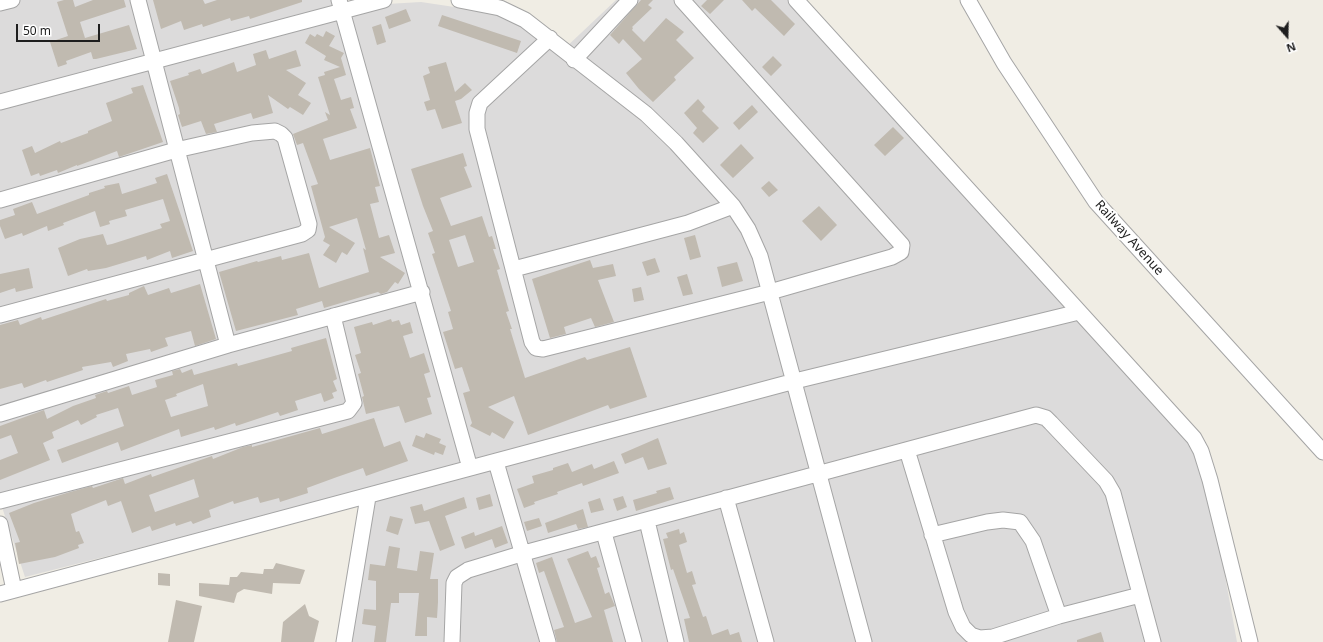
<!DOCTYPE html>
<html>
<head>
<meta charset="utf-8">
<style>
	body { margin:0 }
	#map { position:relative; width:1323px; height:642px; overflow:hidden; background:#f0ede4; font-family:"Noto Sans",sans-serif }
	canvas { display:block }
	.north { position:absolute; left:1267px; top:16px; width:40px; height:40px; -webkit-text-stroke:3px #fff; paint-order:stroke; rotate:160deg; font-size:11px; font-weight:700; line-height:16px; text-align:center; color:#1e1e1e }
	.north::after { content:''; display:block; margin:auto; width:14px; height:18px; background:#1e1e1e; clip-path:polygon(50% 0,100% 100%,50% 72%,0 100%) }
	.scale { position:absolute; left:16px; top:24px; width:84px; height:18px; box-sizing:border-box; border:2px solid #1e1e1e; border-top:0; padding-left:5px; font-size:12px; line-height:14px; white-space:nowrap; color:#1e1e1e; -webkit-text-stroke:3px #fff; paint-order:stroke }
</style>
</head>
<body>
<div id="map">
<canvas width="1323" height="642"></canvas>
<div class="north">N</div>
<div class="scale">50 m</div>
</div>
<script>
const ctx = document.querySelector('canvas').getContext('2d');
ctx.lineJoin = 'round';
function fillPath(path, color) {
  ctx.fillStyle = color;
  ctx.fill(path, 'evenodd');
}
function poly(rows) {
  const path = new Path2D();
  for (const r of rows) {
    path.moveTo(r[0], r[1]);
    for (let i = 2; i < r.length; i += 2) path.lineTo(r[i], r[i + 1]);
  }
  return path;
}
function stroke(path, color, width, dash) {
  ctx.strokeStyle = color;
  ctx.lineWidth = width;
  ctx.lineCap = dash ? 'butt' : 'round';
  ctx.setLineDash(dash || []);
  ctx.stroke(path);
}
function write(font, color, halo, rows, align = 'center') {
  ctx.font = font + ' "Noto Sans",sans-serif';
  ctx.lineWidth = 4;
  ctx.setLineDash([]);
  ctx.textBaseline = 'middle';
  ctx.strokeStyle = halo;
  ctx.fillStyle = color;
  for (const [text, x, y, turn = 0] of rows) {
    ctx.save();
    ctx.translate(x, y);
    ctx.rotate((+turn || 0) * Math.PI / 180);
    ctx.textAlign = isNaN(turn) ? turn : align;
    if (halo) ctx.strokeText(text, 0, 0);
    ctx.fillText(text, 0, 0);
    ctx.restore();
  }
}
const residential = poly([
	[0,0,334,0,336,7,421,2,501,14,563,50,616,0,797,0,1064,307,1202,449,1237,642,347,642,376,488,25,577,0,501]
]);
const building = poly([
	[64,0,73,0,75,7,93,0,124,0,126,7,80,22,85,38,129,25,137,49,96,59,93,59,91,52,66,61,67,64,58,67,50,42,68,36,57,2],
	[153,0,203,0,205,4,217,0,302,0,302,2,250,19,249,16,231,21,230,18,203,27,202,24,184,30,181,21,161,29],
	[641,0,653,0,648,5,652,8,632,27,633,28,632,30,644,42,666,18,684,32,676,40,694,58,674,77,676,80,653,102,639,89,626,73,642,59,623,39,619,44,610,35],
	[707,0,724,0,710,14,701,6],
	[742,0,771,0,795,24,784,36,755,8,752,11],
	[406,9,411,21,389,29,385,17],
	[442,15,521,41,517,53,438,26],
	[381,24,386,42,377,45,372,27],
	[326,31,335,36,329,46,344,53,341,58,346,75,334,79,341,100,351,97,354,108,350,109,357,128,323,139,330,160,370,148,380,186,375,187,379,202,370,204,379,238,389,235,395,253,380,257,405,273,398,284,395,282,387,292,381,294,378,292,324,308,322,301,296,309,298,315,236,331,219,272,257,261,258,262,281,256,282,260,309,253,319,288,369,272,363,248,366,250,357,218,329,227,355,243,347,255,342,252,336,263,323,255,330,245,323,241,325,237,311,186,318,184,303,143,297,145,293,134,328,120,325,112,330,115,318,77,325,75,324,72,340,67,324,60,326,56,305,43,310,34,315,37,317,34,323,37],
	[266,50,269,59,296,50,301,66,286,70,306,83,298,95,311,103,303,115,290,107,288,109,268,95,273,113,253,119,251,113,214,124,217,132,206,134,201,121,182,127,178,115,180,114,179,108,170,81,189,75,188,73,200,69,202,74,234,62,237,72,256,65,253,54],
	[773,56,782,65,771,76,762,67],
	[446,62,455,92,465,83,472,90,461,99,455,101,462,123,442,129,435,109,427,111,424,102,430,100,423,76,430,73,428,67],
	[143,85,163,142,119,157,117,151,77,166,77,165,58,173,57,170,40,176,39,173,31,176,22,150,32,146,35,153,60,141,61,143,88,133,88,131,112,121,106,103,133,93,131,88],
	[698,99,705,107,702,111,719,128,703,143,693,133,697,128,684,113],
	[752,105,758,112,739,130,733,123],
	[893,127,904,138,885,156,874,145],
	[741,144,754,158,733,178,720,165],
	[463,153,467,166,464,167,472,187,440,198,451,226,482,216,489,237,492,236,496,249,493,249,500,269,497,270,509,311,506,312,512,329,510,329,525,378,585,357,587,360,630,347,647,397,610,409,608,405,528,435,514,396,488,407,514,422,504,439,492,432,490,436,470,426,472,423,463,393,470,391,462,367,455,369,443,332,453,329,448,312,451,311,432,254,435,253,428,233,433,231,423,206,411,169],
	[465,235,474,262,458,267,449,240],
	[167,174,193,251,172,258,170,251,147,260,146,256,106,268,88,271,87,269,68,276,58,248,80,239,103,234,107,245,112,244,162,228,160,224,170,221,163,199,125,210,127,216,109,221,110,224,100,227,95,211,63,223,64,225,48,231,47,226,23,236,22,233,5,239,0,226,0,220,15,215,13,209,32,202,37,214,89,195,89,193,105,188,104,186,119,183,122,194,157,183,155,178],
	[769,181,778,190,769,197,761,188],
	[819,206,837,225,821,241,802,221],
	[695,235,701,257,690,260,684,238],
	[655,258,660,272,647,276,642,262],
	[590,260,593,268,613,264,616,276,598,280,614,322,595,327,591,318,564,327,566,334,550,338,532,279],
	[737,262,743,281,722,287,717,267],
	[29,268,33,288,16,292,15,288,0,293,0,274],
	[687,274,693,294,683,296,677,277],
	[200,284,216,339,195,346,191,331,165,338,168,346,151,352,150,349,126,354,128,361,113,367,111,362,82,367,83,370,47,382,46,380,24,388,22,383,0,389,0,325,18,320,20,325,41,317,42,320,106,299,107,301,129,295,129,293,144,286,148,295,169,288,171,293],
	[641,287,644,300,634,302,632,289],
	[391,319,392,322,399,320,401,325,410,322,413,333,403,336,410,358,424,353,430,372,424,374,431,397,427,398,432,414,405,423,399,406,366,414,362,397,364,396,358,374,361,373,355,355,361,353,354,327,372,322,373,325],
	[326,338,337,379,333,381,337,391,332,393,334,398,324,402,321,393,295,401,298,410,280,416,278,412,236,426,235,423,215,430,214,427,181,437,179,429,121,451,118,442,62,463,57,450,124,426,118,408,96,415,97,417,81,425,78,420,52,432,54,438,43,443,50,460,0,480,0,460,18,453,11,435,0,439,0,426,44,410,47,419,73,406,96,398,95,395,107,391,108,393,129,386,132,395,157,387,155,380,173,375,172,371,180,369,182,373,192,369,194,375,237,363,238,366,292,351,291,348],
	[203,384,208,406,171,417,165,400,177,396,176,394],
	[374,418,384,447,400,441,408,461,366,476,363,468,337,477,307,488,308,493,280,502,279,498,260,503,258,497,234,504,233,501,209,510,211,517,193,524,191,521,176,526,175,523,152,531,150,526,132,533,121,501,108,506,106,500,71,514,76,532,79,531,84,543,78,545,79,548,55,557,19,564,15,543,20,542,9,513,34,503,70,492,92,486,93,488,123,478,125,484,151,474,152,477,212,456,213,459,243,447,252,445,252,447,320,428,322,434],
	[194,479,199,497,155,512,149,495],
	[426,433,441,439,439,443,446,446,443,455,435,452,434,455,412,446,416,435,424,438],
	[658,438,667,464,648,470,643,457,625,464,621,454],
	[614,461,619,473,583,486,582,483,557,492,558,494,534,502,535,504,524,508,517,489,534,483,532,476,553,470,553,468,568,463,572,472,592,464,594,469],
	[670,487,674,499,636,511,633,500,657,493,656,491],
	[490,494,493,506,479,510,476,498],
	[623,496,627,507,617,511,613,499],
	[464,497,467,508,445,516,455,545,440,551,429,521,415,524,410,507,422,504,424,511],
	[600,498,604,510,591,513,588,502],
	[583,509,588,527,578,529,576,524,548,533,545,523],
	[390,516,403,519,398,535,386,531],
	[539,518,542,526,527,531,524,522],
	[502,526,508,543,495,548,492,539,465,549,461,537,474,532,475,536],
	[679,529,680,534,684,532,687,542,679,545,687,573,692,571,696,584,692,585,703,617,706,616,712,635,728,629,730,635,739,632,742,642,689,642,684,619,690,618,673,569,671,570,663,539,668,538,666,533],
	[389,546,400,548,397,568,417,571,420,551,434,553,430,579,438,579,438,602,437,618,427,617,427,636,415,636,419,593,399,593,399,603,391,603,386,642,374,642,376,626,362,624,364,609,376,610,376,581,368,580,370,564,385,566],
	[588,551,591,558,596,556,600,567,597,568,605,594,609,592,615,606,604,610,613,642,557,642,554,630,564,627,544,571,539,573,536,563,552,557,575,623,592,617,567,559],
	[276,563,305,570,300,584,273,583,272,594,244,589,237,593,234,603,199,596,199,583,229,585,230,577,237,577,241,572,263,574,264,569,273,569],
	[158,573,170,574,170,586,158,585],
	[176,600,202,606,194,642,168,642],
	[305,604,309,616,319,621,314,642,281,642,283,622],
	[1101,632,1104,642,1077,642,1077,640]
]);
const minor = poly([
	[138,0,228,345],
	[339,0,470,468],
	[459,0,500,8,525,20,646,114,676,143,733,206,748,229,760,256,864,642],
	[796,0,1194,438,1201,451,1210,480,1250,642],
	[968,0,1004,63,1096,202,1323,452],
	[0,3,12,0],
	[550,38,480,103,477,113,477,129,532,342,536,348,543,349,770,292,892,257,901,252,902,245,682,0],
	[574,60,630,0],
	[0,102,384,0],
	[0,200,176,150,252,133,275,131,281,134,285,138,309,224,308,230,302,234,0,315],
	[514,269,688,223,733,206],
	[0,414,228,345,422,292],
	[907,450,956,612,963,627,971,635,980,638,993,637,1059,616,1140,595],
	[496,462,548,642],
	[726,498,766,642],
	[0,501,348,411,354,403,333,316],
	[647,521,676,642],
	[0,524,14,590],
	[604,533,634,642],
	[932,535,987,522,1003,520,1020,522,1033,541,1059,616],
	[0,594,795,381,1079,312],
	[344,642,368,497],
	[452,642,454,583,457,577,468,570,524,553,1036,415,1046,418,1051,423,1106,481,1113,493,1153,642]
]);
const streetNames = [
	["Railway Avenue",1129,238,48]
];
fillPath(residential, '#dcdbdb');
fillPath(building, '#c0bab0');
stroke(minor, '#a5a5a5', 17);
stroke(minor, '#fff', 15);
write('13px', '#1e1e1e', '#fff', streetNames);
</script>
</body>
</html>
